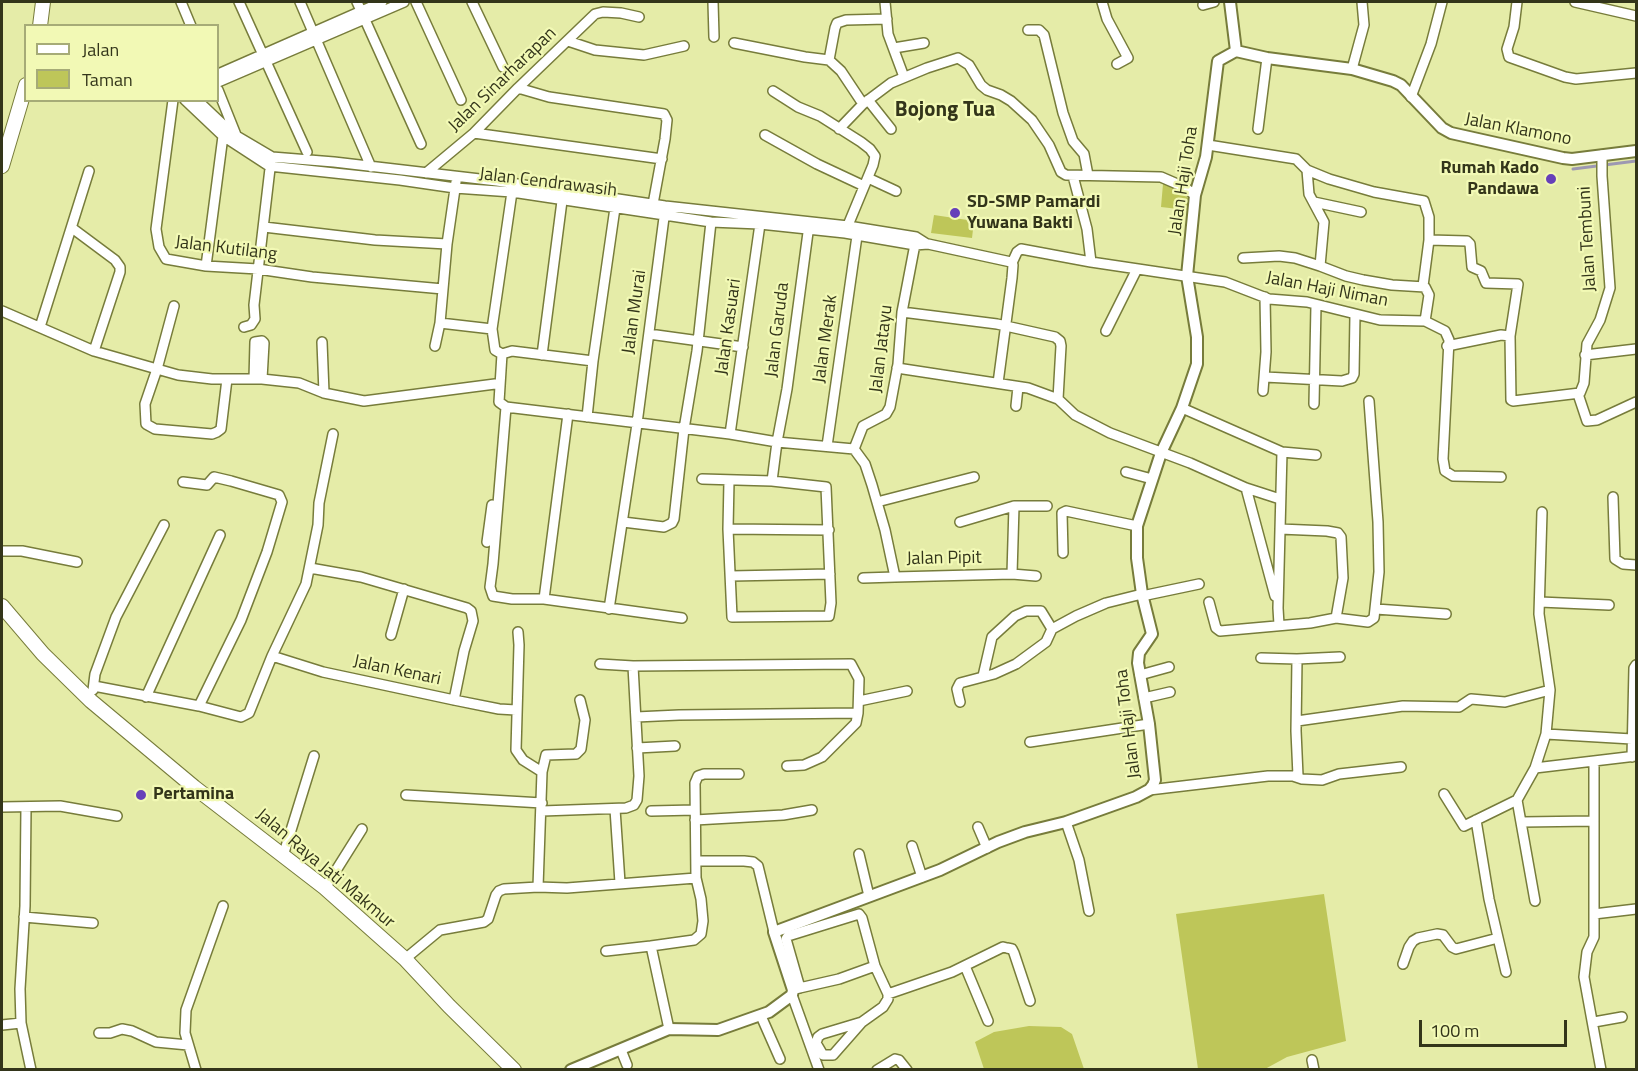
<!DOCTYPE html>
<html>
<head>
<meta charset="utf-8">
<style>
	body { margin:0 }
	#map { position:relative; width:1638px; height:1071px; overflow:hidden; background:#e5eca8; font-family:"Titillium Web",sans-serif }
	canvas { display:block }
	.frame { position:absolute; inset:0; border:3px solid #33351a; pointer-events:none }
	.legend { position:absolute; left:24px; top:24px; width:195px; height:78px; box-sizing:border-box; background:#f2f9b5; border:2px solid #a6ab77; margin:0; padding:8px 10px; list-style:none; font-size:18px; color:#33351a }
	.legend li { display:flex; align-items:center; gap:12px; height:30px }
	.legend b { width:30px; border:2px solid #a6ab77 }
	.scale { position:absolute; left:1419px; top:1020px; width:148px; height:27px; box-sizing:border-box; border:3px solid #33351a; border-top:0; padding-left:8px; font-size:18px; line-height:21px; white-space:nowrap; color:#33351a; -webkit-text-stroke:4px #f2f9b5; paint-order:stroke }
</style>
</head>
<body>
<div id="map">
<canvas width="1638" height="1071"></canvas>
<div class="frame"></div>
<ul class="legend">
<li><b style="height:8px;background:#fff"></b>Jalan</li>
<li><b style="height:16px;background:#bec659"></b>Taman</li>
</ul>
<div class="scale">100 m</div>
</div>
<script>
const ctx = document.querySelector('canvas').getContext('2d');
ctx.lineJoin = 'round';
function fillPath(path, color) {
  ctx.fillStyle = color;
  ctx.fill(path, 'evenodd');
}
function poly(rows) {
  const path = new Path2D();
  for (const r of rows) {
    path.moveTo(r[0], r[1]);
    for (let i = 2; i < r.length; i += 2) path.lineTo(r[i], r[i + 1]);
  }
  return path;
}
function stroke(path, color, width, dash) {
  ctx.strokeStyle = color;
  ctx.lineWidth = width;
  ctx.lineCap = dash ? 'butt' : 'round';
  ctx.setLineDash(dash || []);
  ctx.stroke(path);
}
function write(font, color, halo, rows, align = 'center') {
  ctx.font = font + ' "Titillium Web",sans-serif';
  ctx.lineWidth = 4.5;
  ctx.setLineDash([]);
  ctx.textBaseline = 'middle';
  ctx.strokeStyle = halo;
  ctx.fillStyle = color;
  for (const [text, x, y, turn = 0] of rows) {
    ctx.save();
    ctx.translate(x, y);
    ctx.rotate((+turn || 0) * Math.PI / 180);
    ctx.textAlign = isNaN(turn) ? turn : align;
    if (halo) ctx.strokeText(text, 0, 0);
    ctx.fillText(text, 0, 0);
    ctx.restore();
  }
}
const green = poly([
	[1163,184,1186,193,1189,202,1187,210,1161,207],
	[934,215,974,221,972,238,931,233],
	[1324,894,1346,1041,1287,1057,1265,1069,1198,1069,1176,914],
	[1029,1026,1061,1027,1072,1034,1084,1069,984,1069,975,1042,994,1032]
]);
const stream = poly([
	[1573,169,1636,161]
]);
const minor = poly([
	[181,2,191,26],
	[239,2,307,152],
	[300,2,371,167],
	[357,2,421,144],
	[416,2,461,100],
	[472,2,503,67],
	[713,2,714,37],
	[885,2,888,34,904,77],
	[1102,2,1107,19,1128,58,1117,64],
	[1517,2,1514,27,1507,49,1509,57,1565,77,1576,79,1636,73],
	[1575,2,1636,16],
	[1203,5,1214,2],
	[1028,30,1039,30,1044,35,1063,113,1073,141,1084,154,1088,175],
	[568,41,595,50,644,55,684,46],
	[734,43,805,57,829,60,841,71,863,104],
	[894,48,924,43],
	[829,60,835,28,837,23,846,20,887,19],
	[1352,69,1364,25,1362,2],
	[218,74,382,2],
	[218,82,404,2],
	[518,88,549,97,664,114,667,120,665,139,653,204],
	[218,90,236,135],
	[773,91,798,107,820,116,861,142,870,149,875,156,873,165,846,230],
	[1411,97,1431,44,1442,2],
	[173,100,156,229,159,247,166,259,206,266,258,269,312,277,443,289],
	[185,100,223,136,269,166,400,180,455,188,512,192,711,222,760,224,845,233,915,245,928,244,1011,262,1013,265,1012,278,998,383],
	[197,100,233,134,272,157,334,162,497,181,665,206,848,226,916,237,927,244],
	[868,100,891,129],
	[839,129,863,104,891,83,927,68,958,58,969,65,981,85,987,90,1001,95,1011,101,1032,120,1049,145,1061,172,1066,175,1161,177,1184,187,1195,195],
	[1258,129,1267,58],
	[474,133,662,159],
	[765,135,817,164,864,186],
	[1208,145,1296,159,1307,170,1329,179,1374,192,1424,201,1429,217,1429,240,1423,286],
	[1307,170,1309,194,1324,222,1320,266,1346,276,1363,280,1392,285,1425,287,1429,295,1425,321],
	[426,173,474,133,518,88,595,14,603,12,621,13,639,17],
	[1073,176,1087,229,1091,262],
	[868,178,896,191],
	[1314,202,1361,212],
	[264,227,375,240,447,244],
	[72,228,115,260,120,267,120,272,94,351],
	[1429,240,1467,241,1470,244,1472,267,1481,271,1486,283,1518,284,1510,336,1511,400,1513,401,1580,393,1584,383,1587,344,1600,320,1610,288,1602,176,1602,155],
	[1243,258,1279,256,1295,258,1320,266],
	[1012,263,1017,252,1021,249,1091,262,1225,282,1269,299,1307,302,1380,320,1425,321,1445,331,1449,340,1443,459,1445,471,1453,476,1501,477],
	[206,266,223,136,227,132],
	[174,306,157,369,145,404,146,424,155,429,212,434,217,432,221,429,227,379],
	[2,311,94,351,178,375,212,379,262,379,299,383,324,393,364,401,495,384],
	[902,312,997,324,1055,337,1060,341,1061,346,1058,399],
	[440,323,492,329],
	[40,327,89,171],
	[244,327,251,325,255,319,254,305,271,160],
	[1106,331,1137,269],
	[649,334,743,347],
	[322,342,324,393],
	[435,346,440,323,447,244,456,182],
	[1447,346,1501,335,1510,336],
	[502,354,499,402,506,407,730,434,777,442,854,449],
	[502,354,495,350,492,329,512,192],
	[502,354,512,351,593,361],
	[542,355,562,201],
	[1585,355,1636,349],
	[897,368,1028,388,1058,399,1075,415,1110,433,1190,463,1246,488,1280,499],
	[1265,377,1342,381,1352,378,1354,374,1355,315],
	[254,379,255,342,262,341,264,343,262,379],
	[1263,391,1266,352,1265,297],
	[1578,394,1587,421,1597,420,1636,402],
	[1314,404,1316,305],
	[1016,406,1018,387],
	[506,407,493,564,490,587,493,596,512,599,544,599,682,618],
	[1182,408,1282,452,1316,455],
	[587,417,593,361,615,208],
	[730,434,760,224],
	[827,446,857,236],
	[854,449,865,464,872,485,885,530,895,577,1012,574,1036,576],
	[854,449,863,426,886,414,890,407,898,364,902,312,916,239],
	[1126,472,1152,479],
	[702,479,772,481,826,487,831,603,829,616,732,617,728,529,729,481],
	[772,481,777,442,787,389,809,225],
	[183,482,207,485,214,477,231,481,279,495,282,502,267,552,241,620,199,706],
	[1246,488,1275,596],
	[1613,497,1615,559,1623,564,1636,565],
	[877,502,974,477],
	[623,522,664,527,672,523,674,519,684,429,697,351,711,222],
	[960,522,1014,506,1047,506],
	[728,529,829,530],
	[1280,529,1327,531,1338,533,1341,537,1343,578,1336,618],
	[487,542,492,505],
	[2,551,22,551,77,562],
	[1063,553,1062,513,1066,511,1137,526],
	[310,568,361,577,467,608,471,611,473,621,464,651,454,700],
	[1012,574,1014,506],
	[731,576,830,574],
	[863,578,895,577],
	[1142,596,1199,584],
	[544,599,568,414],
	[1209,602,1216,628,1220,631,1310,623,1336,618,1368,622,1374,618,1379,572,1378,522,1369,401],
	[1540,602,1609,605],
	[609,609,636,431,665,210],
	[1376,609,1446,614],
	[1279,625,1278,608,1282,452],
	[518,632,519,645,516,750,523,760,542,772,538,887],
	[391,635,404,589],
	[272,656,323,672,454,700,499,709,516,710],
	[1261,658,1297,659],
	[600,664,633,666],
	[1140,675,1169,667],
	[983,676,992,637,1015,616,1026,611,1041,611,1052,629],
	[94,686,199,706,241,717,249,713,272,656,306,584,318,525,319,503,333,434],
	[93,690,95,674,116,617,164,525],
	[146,697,220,535],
	[1144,698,1170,692],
	[859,701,907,691],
	[960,702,957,689,960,683,994,674,1016,664,1046,642,1052,629,1076,616,1106,603,1142,594],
	[636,717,679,715,858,713],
	[1297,721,1403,706,1459,707,1471,699,1505,702,1550,690],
	[1546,734,1632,739],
	[1030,742,1149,724],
	[637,748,675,746],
	[1632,757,1634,668,1636,665],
	[1594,761,1594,937,1587,952,1584,977,1601,1070],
	[1535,768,1636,756],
	[542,772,546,755,576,754,581,749,585,720,580,700],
	[1298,776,1296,731,1297,659,1340,657],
	[1149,790,1268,776,1293,776,1302,779,1322,780,1339,774,1401,767],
	[1444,794,1464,826,1517,800,1535,768,1546,734,1550,690,1539,614,1542,512],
	[406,795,542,803],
	[1517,800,1535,901],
	[2,807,60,806,117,816],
	[26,807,25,906,20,989,21,1023,31,1070],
	[615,809,620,883],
	[542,811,626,808,634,805,637,800,639,776,633,666,851,664,859,679,858,713,856,723,822,757,804,765,787,766],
	[651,811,695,810],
	[695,820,783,815,812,810],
	[1476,820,1489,899,1506,972],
	[1066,822,1079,860,1089,911],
	[1522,822,1594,821],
	[978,827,987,848],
	[912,846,922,877],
	[859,854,869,896],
	[283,856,314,756],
	[696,861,744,861,753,862,758,866,774,932],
	[325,888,362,829],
	[1594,914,1636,909],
	[24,917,93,923],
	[606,951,651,946],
	[405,959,440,930,484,922,488,919,496,895,499,891,504,889,538,887,567,888,696,878],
	[1403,964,1409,947,1413,941,1418,938,1437,934,1443,935,1452,947,1456,949,1498,938],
	[965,966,988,1021],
	[800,988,786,939,788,936,859,914,862,918,875,966,888,994,888,999,883,1007,862,1022,833,1055,823,1055,816,1043,818,1037,822,1034,862,1022],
	[795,989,839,979,875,966],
	[888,994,952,972,1003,947,1007,948,1012,949,1014,953,1030,1001],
	[792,995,819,1070],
	[761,1016,780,1059],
	[1594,1022,1622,1017],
	[2,1025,21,1023],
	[669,1029,651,946,694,940,701,934,703,921,701,899,696,878,695,783,698,776,704,774,739,774],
	[99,1033,110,1033,122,1029,132,1031,156,1042,188,1045],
	[621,1050,627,1065],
	[1312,1060,1314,1070],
	[196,1070,185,1033,186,1010,223,906],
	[877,1070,895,1059,899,1060,907,1070]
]);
const tertiary = poly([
	[1230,2,1236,51],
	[1236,51,1267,58,1352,69,1393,81,1401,85,1442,128,1451,133,1563,158,1572,159,1636,151],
	[571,1070,669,1029,718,1030,769,1012,792,995,793,990,774,932,940,870,998,842,1025,832,1066,822,1136,797,1149,790,1153,785,1155,780,1149,724,1138,663,1139,653,1152,634,1142,594,1137,558,1137,526,1161,453,1182,408,1197,364,1197,337,1187,276,1195,195,1206,157,1218,61,1236,51]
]);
const primary = poly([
	[40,26,43,2],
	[2,166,26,85],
	[2,606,43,654,91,701,194,787,325,888,405,959,449,1006,514,1070]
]);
const markers = [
	[1551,179,6,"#6640b9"],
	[955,213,6,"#6640b9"],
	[141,795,6,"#6640b9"]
];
const streetNames = [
	["Jalan Sinarharapan",503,80,-44],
	["Jalan Klamono",1518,130,11],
	["Jalan Haji Toha",1184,181,-81],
	["Jalan Cendrawasih",548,183,7],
	["Jalan Tembuni",1588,239,-93],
	["Jalan Kutilang",226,249,7],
	["Jalan Haji Niman",1327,290,11],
	["Jalan Murai",635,312,-82],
	["Jalan Kasuari",729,327,-82],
	["Jalan Garuda",778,330,-83],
	["Jalan Merak",826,339,-82],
	["Jalan Jatayu",882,349,-83],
	["Jalan Pipit",944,559,-1],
	["Jalan Kenari",397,671,12],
	["Jalan Haji Toha",1129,724,-97],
	["Jalan Raya Jati Makmur",325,869,40]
];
const poiNames = [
	["Rumah Kado",1539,169,"right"],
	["Pandawa",1539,190,"right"],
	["SD-SMP Pamardi",967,203],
	["Yuwana Bakti",967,224],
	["Pertamina",153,795]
];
const quarterNames = [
	["Bojong Tua",945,111]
];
fillPath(green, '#bec659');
stroke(stream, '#9d98b2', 3);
stroke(minor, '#777c3b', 12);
stroke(tertiary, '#777c3b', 14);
stroke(primary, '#777c3b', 16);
stroke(minor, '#fff', 9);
stroke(tertiary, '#fff', 10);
stroke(primary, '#fff', 14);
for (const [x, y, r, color] of markers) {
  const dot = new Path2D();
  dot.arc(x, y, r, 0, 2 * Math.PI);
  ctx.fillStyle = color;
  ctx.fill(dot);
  stroke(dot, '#f2f9b5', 2);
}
write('18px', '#33351a', '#f2f9b5', streetNames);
write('bold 18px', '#33351a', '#f2f9b5', poiNames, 'left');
write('bold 21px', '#33351a', '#f2f9b5', quarterNames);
</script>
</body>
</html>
